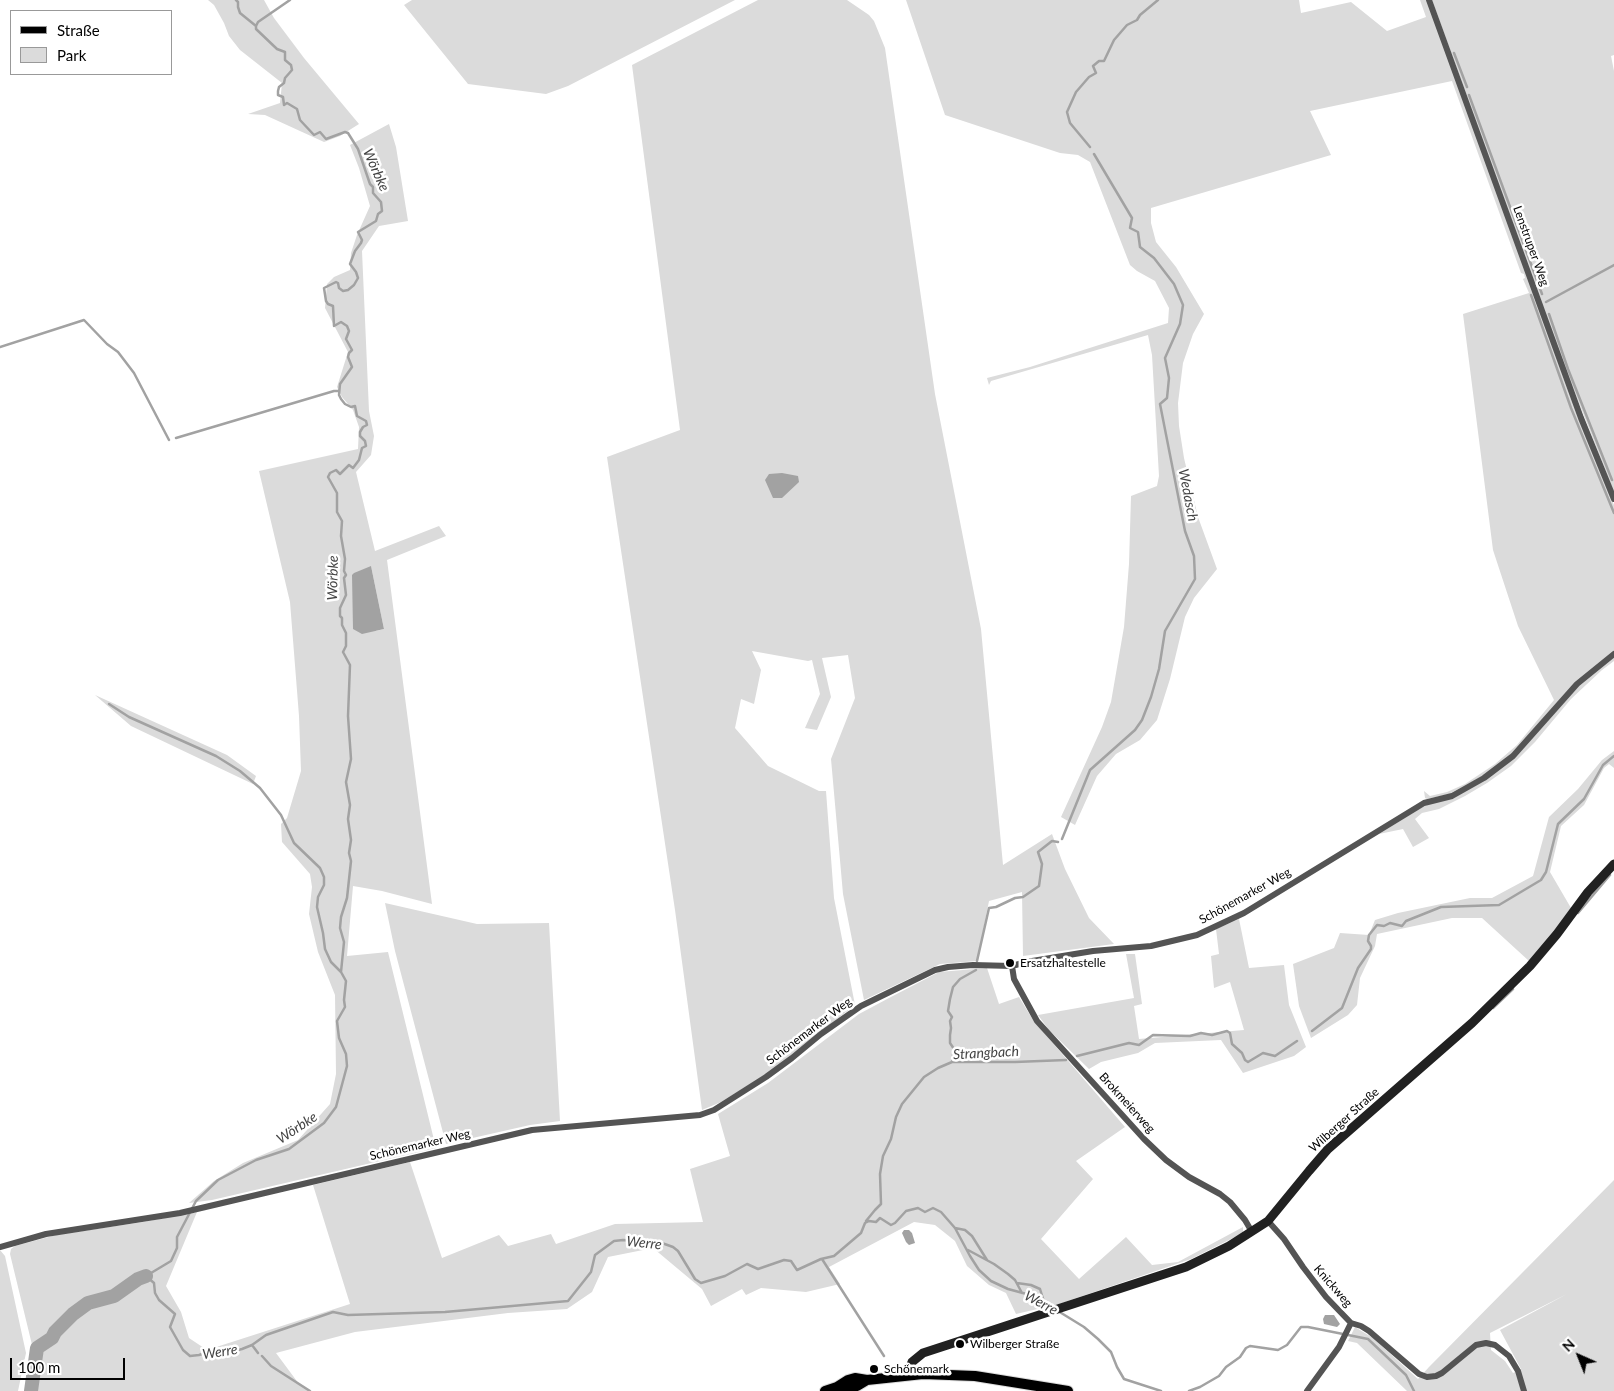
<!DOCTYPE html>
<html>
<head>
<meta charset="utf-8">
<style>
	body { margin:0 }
	#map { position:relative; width:1614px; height:1391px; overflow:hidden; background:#fff; font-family:Lato,sans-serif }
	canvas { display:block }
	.legend { position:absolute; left:10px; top:10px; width:162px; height:65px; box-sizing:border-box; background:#fff; border:1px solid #999; margin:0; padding:6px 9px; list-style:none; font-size:15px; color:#000 }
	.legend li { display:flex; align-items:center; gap:10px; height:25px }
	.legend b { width:25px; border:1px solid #999 }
	.north { position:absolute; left:1554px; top:1331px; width:50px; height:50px; -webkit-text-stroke:4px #fff; paint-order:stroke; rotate:316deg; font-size:14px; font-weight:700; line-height:20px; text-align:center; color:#000 }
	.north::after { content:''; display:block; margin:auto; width:18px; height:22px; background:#000; clip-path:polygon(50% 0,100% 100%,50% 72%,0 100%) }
	.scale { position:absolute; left:10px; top:1358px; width:115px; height:22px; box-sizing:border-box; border:2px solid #000; border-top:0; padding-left:6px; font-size:15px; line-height:18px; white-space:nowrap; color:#000; -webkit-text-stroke:4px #fff; paint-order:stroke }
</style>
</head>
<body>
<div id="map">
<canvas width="1614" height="1391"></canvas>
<ul class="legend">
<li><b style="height:6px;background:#000"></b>Straße</li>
<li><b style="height:14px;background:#dbdbdb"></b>Park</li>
</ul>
<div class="north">N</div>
<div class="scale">100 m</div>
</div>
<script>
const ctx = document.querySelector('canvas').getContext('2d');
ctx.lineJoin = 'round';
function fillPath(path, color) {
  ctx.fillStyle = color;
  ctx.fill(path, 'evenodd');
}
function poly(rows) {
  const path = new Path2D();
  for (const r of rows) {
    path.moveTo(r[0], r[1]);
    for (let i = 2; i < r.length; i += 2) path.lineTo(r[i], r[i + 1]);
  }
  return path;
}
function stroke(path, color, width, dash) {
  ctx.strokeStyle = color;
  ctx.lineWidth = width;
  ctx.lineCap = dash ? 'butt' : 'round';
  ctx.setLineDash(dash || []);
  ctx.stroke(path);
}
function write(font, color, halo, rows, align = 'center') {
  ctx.font = font + ' Lato,sans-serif';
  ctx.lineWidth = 5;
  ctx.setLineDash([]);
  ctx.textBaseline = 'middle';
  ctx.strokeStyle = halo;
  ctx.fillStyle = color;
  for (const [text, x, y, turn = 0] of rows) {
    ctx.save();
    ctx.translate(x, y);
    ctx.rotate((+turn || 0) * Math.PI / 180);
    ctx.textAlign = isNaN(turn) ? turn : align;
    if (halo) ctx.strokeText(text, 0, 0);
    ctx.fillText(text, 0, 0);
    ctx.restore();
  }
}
const green = poly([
	[208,0,264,0,274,18,304,58,359,124,340,136,324,142,265,115,248,114,280,103,282,83,240,50,229,36,224,23,214,5],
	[412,0,735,0,568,86,546,94,468,84,404,5],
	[758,0,847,0,869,15,874,21,885,48,935,394,981,629,1003,865,1052,834,1065,869,1089,918,1114,944,1023,956,1022,892,989,901,977,961,940,964,864,1000,843,894,831,759,855,698,848,655,822,658,831,697,817,730,805,728,820,694,812,660,808,661,752,651,761,670,754,704,741,699,735,728,768,766,819,791,826,791,834,898,855,1005,768,1073,721,1102,702,1110,675,910,607,457,680,430,632,65],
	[906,0,1299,0,1301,13,1351,2,1387,31,1426,17,1420,0,1427,0,1600,472,1614,505,1614,651,1507,758,1481,777,1449,794,1427,799,1425,798,1424,791,1430,796,1447,792,1465,784,1495,764,1517,745,1554,700,1518,626,1493,550,1463,314,1529,293,1523,279,1525,278,1524,274,1521,273,1452,81,1310,111,1331,155,1151,208,1151,223,1156,242,1176,267,1204,314,1193,334,1183,363,1178,403,1179,426,1184,458,1198,517,1217,569,1194,598,1185,617,1170,679,1157,720,1140,740,1116,754,1097,776,1075,825,1061,817,1102,727,1111,702,1124,627,1129,564,1131,496,1157,486,1159,476,1152,355,1148,335,991,381,989,385,987,378,1030,367,1168,323,1169,308,1155,281,1137,271,1130,265,1090,162,1078,155,1060,153,945,115],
	[1432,0,1614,0,1614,55,1611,56,1614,71,1614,492,1566,370],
	[389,124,396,147,408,221,379,226,362,251,369,411,374,436,371,455,356,472,375,551,439,526,446,536,387,560,432,904,382,891,353,886,347,956,388,952,436,1148,212,1200,189,1203,214,1181,243,1163,298,1140,330,1104,336,1074,335,995,318,952,309,914,312,887,310,874,282,842,281,824,287,818,301,771,299,716,290,602,259,471,358,449,359,427,353,410,342,397,337,387,348,352,325,308,327,284,334,277,350,270,351,253,357,235,370,206,359,168,350,145],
	[371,566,384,629,376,631],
	[1614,657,1614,661,1602,670,1571,699,1535,742,1511,766,1487,783,1465,796,1439,809,1422,813,1415,819,1429,838,1413,847,1403,829,1379,834,1419,809,1498,770,1580,685],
	[95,695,227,755,256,776,253,784,131,726],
	[1614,751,1614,768,1609,764,1604,768,1584,805,1561,826,1550,872,1571,908,1551,935,1529,961,1482,918,1452,918,1377,934,1375,946,1360,978,1357,1005,1348,1015,1311,1038,1299,1006,1293,964,1334,948,1340,933,1369,935,1375,920,1398,913,1470,898,1492,898,1533,876,1549,817,1578,789,1602,760],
	[385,903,477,924,549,923,560,1121,530,1125,446,1144,395,951],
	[1239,919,1249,968,1284,965,1289,1005,1306,1047,1294,1056,1243,1073,1221,1040,1155,1043,1138,1053,1101,1062,1089,1069,1049,1030,1038,1015,1134,998,1126,954,1135,954,1142,1004,1134,1006,1139,1039,1244,1030,1230,982,1214,988,1211,956,1219,954,1216,929],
	[987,968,999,1004,1019,997,1033,1020,1125,1127,1076,1161,1093,1179,1041,1239,1079,1279,1126,1237,1152,1265,1178,1262,1243,1227,1243,1233,1191,1259,1059,1304,1016,1314,1006,1293,989,1285,967,1266,955,1241,935,1225,914,1222,829,1267,840,1284,806,1292,761,1288,746,1295,742,1289,711,1306,702,1289,653,1248,608,1257,592,1292,567,1309,508,1313,355,1332,276,1353,299,1384,309,1391,26,1391,34,1353,10,1254,11,1249,15,1246,56,1235,143,1222,197,1212,166,1286,181,1312,189,1338,207,1350,350,1304,313,1185,410,1162,442,1258,499,1235,508,1246,551,1234,556,1244,615,1224,703,1222,690,1169,730,1156,718,1114,768,1083,859,1014,889,998,939,972],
	[1614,1180,1614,1391,1407,1391,1357,1343,1348,1341,1355,1327,1373,1338,1418,1379,1429,1367],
	[1567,1294,1500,1330,1521,1369,1513,1373,1505,1361,1491,1350,1490,1333],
	[0,1250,5,1256,26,1353,18,1391,0,1391]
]);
const water = poly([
	[782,473,798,476,799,482,782,498,773,498,765,480,769,474],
	[371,566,384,629,362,634,353,629,352,575,354,573],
	[904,1230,909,1230,912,1233,915,1243,909,1245,906,1242,902,1233],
	[1325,1315,1334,1315,1340,1324,1337,1327,1324,1324,1323,1319]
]);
const stream = poly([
	[236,0,238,2,238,7,240,13,256,26,256,29,277,49,285,52,285,60,291,65,292,70,285,78,284,83,279,87,278,91,278,95,283,97,284,105,287,103,297,109,300,120,314,135,320,132,326,139,345,132,348,133,358,149,370,184,373,187,373,193,381,202,382,211,378,214,376,221,358,232,362,240,361,243,355,251,350,264,356,272,358,278,354,285,348,290,343,291,339,288,338,283,336,282,324,288,326,301,328,304,333,306,334,326,341,322,347,326,349,331,346,339,352,350,349,353,348,357,352,367,340,384,339,395,341,399,345,404,351,407,355,406,357,416,366,421,367,425,363,427,360,432,360,436,365,441,366,446,362,448,359,460,353,468,349,465,340,474,336,470,330,473,328,477,337,493,337,512,342,521,341,536,345,559,344,571,346,575,344,578,346,595,340,608,340,616,342,618,342,625,346,633,346,646,343,652,350,665,348,716,351,759,346,782,350,805,348,819,351,840,349,853,351,861,347,898,341,917,340,928,344,942,341,972,346,981,344,1000,345,1007,337,1021,339,1038,346,1054,347,1066,336,1107,324,1123,289,1149,256,1160,218,1180,196,1201,177,1237,177,1248,171,1261,146,1276,154,1283,155,1293,159,1300,175,1314,170,1327,183,1350,190,1356,199,1355,217,1349,234,1351,242,1349,252,1345,266,1335,333,1312,348,1315,445,1312,568,1301,591,1272,595,1255,614,1241,623,1240,659,1242,673,1247,678,1251,695,1279,701,1283,725,1276,747,1264,758,1269,784,1260,791,1261,797,1270,821,1259,834,1256,861,1233,865,1223,869,1221,876,1222,880,1218,891,1225,895,1223,906,1211,918,1208,925,1212,933,1208,941,1212,955,1228,970,1256,979,1270,991,1281,1008,1289,1034,1296,1054,1308],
	[256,26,258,22,290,0],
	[1454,53,1467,87],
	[1469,95,1542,294],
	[1090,147,1070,123,1067,112,1076,92,1089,77,1096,73,1093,66,1099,61,1104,61,1114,40,1127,25,1137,20,1140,15,1158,0],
	[1531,295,1571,408,1614,513],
	[1546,302,1614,265],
	[1549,314,1568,369,1612,480],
	[0,347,84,320,107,344,118,352,134,373,169,440],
	[176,438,334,391,338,391],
	[109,704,129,717,216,756,240,771,260,788,281,815,294,843,320,868,324,877,324,885,318,897,317,907,323,933,325,949,331,962,341,972],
	[1062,839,1090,770,1135,730,1142,720,1151,697,1159,669,1165,631,1195,579,1194,556,1185,531,1160,404,1167,398,1169,378,1165,358,1180,324,1183,305,1174,284,1154,258,1140,247,1138,232,1130,228,1132,218,1094,154],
	[1578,913,1610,875],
	[977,961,989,908,996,907,1015,898,1023,897,1039,886,1042,864,1038,852,1052,841,1058,842],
	[1493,1008,1513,989],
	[1312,1031,1342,1008,1358,968,1371,949,1371,946,1368,941,1369,935,1377,925,1384,926,1390,923,1402,926,1406,921,1441,907,1499,905,1541,880,1546,872,1558,824,1584,799,1603,765,1614,756],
	[1077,1056,1129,1043,1139,1045,1153,1035,1190,1036,1201,1033,1212,1035,1227,1031,1230,1033,1232,1044,1242,1053,1245,1060,1248,1062,1263,1053,1275,1056,1297,1041],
	[952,1062,954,1049,950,1043,950,1035,951,1028,950,1021,952,1017,948,1011,950,999,953,987,960,979,976,970],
	[866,1221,875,1210,881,1204,880,1174,883,1156,891,1139,896,1117,902,1104,924,1077,938,1068,952,1062,1015,1062,1066,1060],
	[955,1228,965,1230,972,1236,987,1260],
	[968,1250,994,1264,1008,1274,1015,1280,1022,1293],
	[822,1259,884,1356],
	[1017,1283,1031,1285,1040,1289,1044,1302],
	[1058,1311,1084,1327,1098,1339,1111,1352,1117,1367,1124,1379,1161,1391],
	[252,1345,258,1353],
	[262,1356,271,1366,310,1391],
	[1189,1391,1200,1387,1219,1376,1226,1367,1240,1357,1246,1348,1250,1346,1278,1350,1287,1345,1301,1327,1308,1327,1368,1339,1406,1375,1414,1391]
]);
const river = poly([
	[31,1391,37,1348,52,1338,55,1332,73,1314,88,1303,114,1296,138,1279,146,1276]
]);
const street = poly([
	[1429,0,1581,418,1614,499],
	[1012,966,1014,979,1037,1021,1144,1139,1166,1160,1189,1177,1220,1194,1230,1202,1245,1220,1252,1232],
	[1268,1221,1284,1239,1303,1267,1326,1297,1351,1323],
	[0,1247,46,1234,180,1213,532,1130,700,1115,714,1110,766,1077,792,1058,821,1034,861,1006,935,970,948,967,973,965,1012,966,1026,962,1093,951,1151,946,1197,935,1244,913,1424,803,1452,796,1484,778,1513,756,1577,684,1614,654],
	[1351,1323,1361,1326,1369,1331,1419,1374,1427,1377,1436,1376,1442,1373,1476,1345,1486,1343,1495,1345,1509,1356,1518,1371,1524,1391],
	[1307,1391,1339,1347,1351,1323]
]);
const secondary = poly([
	[907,1375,912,1362,923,1353,1186,1267,1229,1246,1268,1221,1309,1171,1328,1149,1472,1023,1530,966,1557,934,1588,892,1614,864]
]);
const primary = poly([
	[837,1387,850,1388,857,1386,867,1380],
	[825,1391,837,1387,848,1380,855,1378,867,1380,923,1374,975,1376,1068,1391]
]);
const markers = [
	[1010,963,5,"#000"],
	[960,1344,5,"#000"],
	[874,1369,5,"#000"]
];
const streetNames = [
	["Lenstruper Weg",1531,246,70],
	["Schönemarker Weg",1245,896,-29],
	["Schönemarker Weg",809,1031,-37],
	["Brokmeierweg",1127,1103,48],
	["Wilberger Straße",1344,1120,-42],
	["Schönemarker Weg",420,1145,-13],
	["Knickweg",1333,1286,49]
];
const poiNames = [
	["Ersatzhaltestelle",1020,963],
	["Wilberger Straße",970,1344],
	["Schönemark",884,1369]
];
const waterNames = [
	["Wörbke",376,170,66],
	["Wedasch",1188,495,79],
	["Wörbke",333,578,-89],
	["Strangbach",986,1053,-3],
	["Wörbke",297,1128,-34],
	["Werre",644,1243,6],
	["Werre",1041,1303,28],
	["Werre",220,1352,-9]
];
fillPath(green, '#dbdbdb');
fillPath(water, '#a2a2a2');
stroke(stream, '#a2a2a2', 2.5);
stroke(river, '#a2a2a2', 14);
stroke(primary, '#dbdbdb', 12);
stroke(street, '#545454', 6);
stroke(secondary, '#212121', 9);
stroke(primary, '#000', 10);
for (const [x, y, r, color] of markers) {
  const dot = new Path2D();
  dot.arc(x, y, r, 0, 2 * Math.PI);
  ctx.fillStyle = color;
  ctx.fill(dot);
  stroke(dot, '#fff', 2);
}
write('12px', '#000', '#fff', streetNames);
write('12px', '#000', '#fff', poiNames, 'left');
write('italic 14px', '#434343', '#fff', waterNames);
</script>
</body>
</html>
